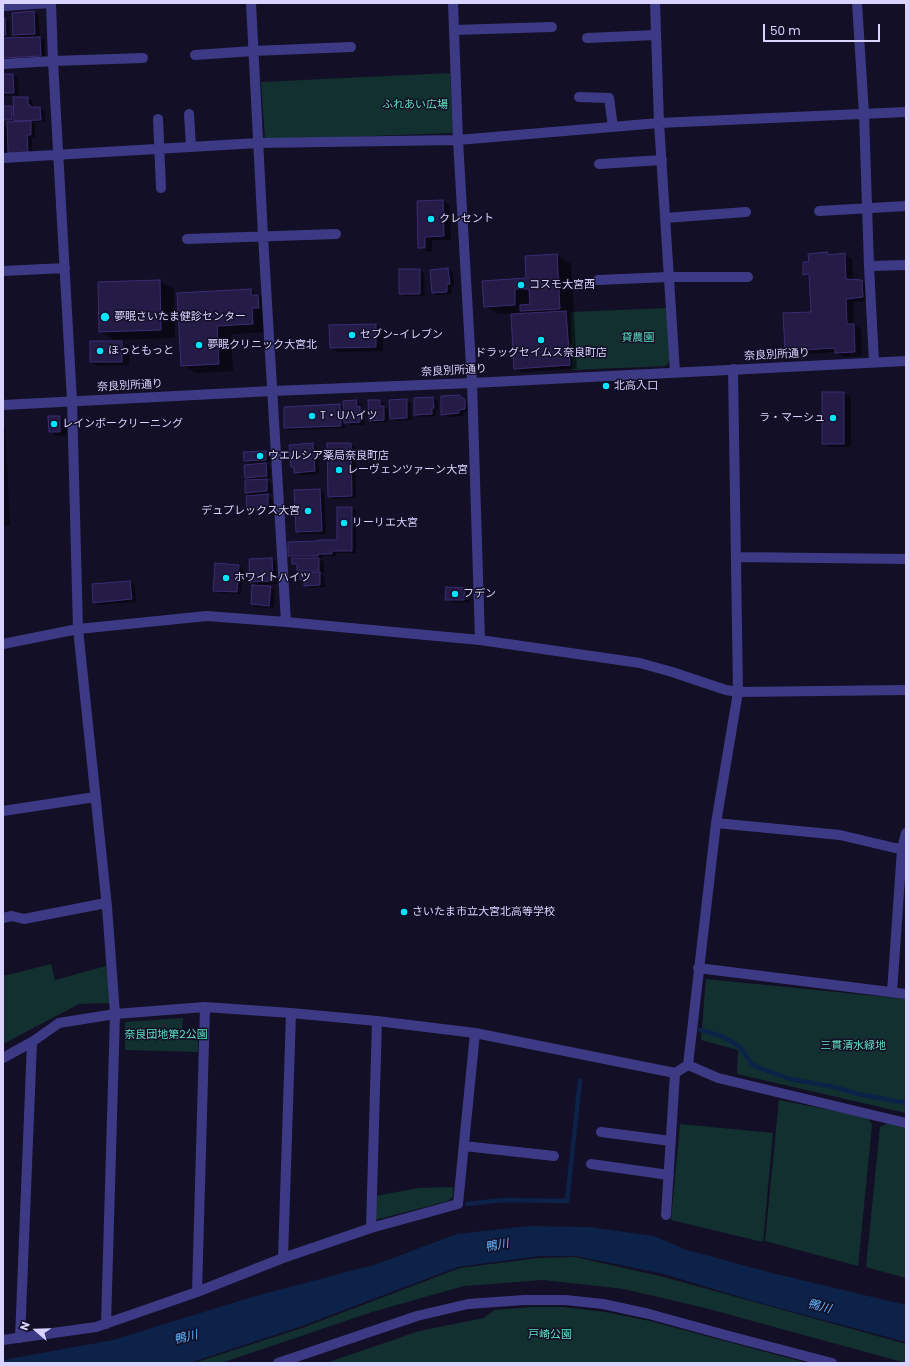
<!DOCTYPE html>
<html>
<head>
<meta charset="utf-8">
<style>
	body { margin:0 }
	#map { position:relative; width:909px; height:1366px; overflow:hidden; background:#130f26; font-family:Poppins,sans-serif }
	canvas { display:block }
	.frame { position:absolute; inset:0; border:4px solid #d9d4ff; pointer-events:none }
	.north { position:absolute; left:16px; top:1310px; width:40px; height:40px; -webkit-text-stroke:3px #130f26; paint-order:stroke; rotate:290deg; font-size:11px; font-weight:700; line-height:16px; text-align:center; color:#d9d4ff }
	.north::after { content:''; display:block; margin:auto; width:14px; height:18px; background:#d9d4ff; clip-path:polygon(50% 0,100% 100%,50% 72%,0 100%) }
	.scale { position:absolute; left:763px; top:24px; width:117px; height:18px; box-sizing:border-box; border:2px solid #d9d4ff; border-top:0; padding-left:5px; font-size:12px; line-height:14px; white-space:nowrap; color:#d9d4ff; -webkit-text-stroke:3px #130f26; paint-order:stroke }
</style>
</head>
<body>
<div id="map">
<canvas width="909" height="1366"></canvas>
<div class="frame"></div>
<div class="north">N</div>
<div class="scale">50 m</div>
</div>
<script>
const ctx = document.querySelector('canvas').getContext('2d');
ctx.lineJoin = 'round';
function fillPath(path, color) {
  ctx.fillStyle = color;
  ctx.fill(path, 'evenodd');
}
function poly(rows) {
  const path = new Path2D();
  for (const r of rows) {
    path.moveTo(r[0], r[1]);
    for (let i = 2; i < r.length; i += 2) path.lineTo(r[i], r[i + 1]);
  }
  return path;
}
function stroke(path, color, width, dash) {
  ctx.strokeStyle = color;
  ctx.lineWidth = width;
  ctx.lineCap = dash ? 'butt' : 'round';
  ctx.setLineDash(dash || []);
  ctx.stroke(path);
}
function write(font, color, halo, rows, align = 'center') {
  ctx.font = font + ' Poppins,"Noto Sans JP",sans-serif';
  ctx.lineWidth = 3;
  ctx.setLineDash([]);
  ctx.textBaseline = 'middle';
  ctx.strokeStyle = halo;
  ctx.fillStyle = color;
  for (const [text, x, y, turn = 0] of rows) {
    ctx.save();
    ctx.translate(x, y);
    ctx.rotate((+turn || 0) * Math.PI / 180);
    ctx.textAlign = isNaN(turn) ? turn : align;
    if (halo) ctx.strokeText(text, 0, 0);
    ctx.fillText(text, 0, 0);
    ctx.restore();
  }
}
const green = poly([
	[450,73,453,133,265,140,261,82],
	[667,308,671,359,666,366,572,370,571,312],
	[51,964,55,980,106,966,110,1003,79,1004,3,1044,3,976],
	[706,979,906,999,906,1113,737,1074,738,1050,701,1040],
	[183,1018,181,1039,198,1040,198,1052,125,1050,125,1022],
	[779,1100,866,1117,870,1121,872,1125,858,1266,765,1241],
	[887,1123,906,1127,906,1278,866,1267,880,1127],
	[680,1124,773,1133,763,1242,671,1220],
	[453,1187,453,1196,448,1201,375,1220,375,1196,419,1188],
	[575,1257,664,1277,906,1344,906,1363,705,1308,624,1289,543,1280,464,1286,372,1312,221,1363,194,1363,302,1328,460,1268,539,1258],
	[532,1307,563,1307,605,1312,650,1321,807,1363,326,1363,419,1331,484,1318,494,1310]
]);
const water = poly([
	[528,1226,589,1227,654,1236,687,1250,772,1273,906,1305,906,1342,753,1301,664,1274,576,1256,540,1256,458,1267,302,1326,189,1363,3,1363,3,1360,113,1340,252,1297,377,1264,457,1234]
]);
const shadow = poly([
	[34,12,38,15,40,36,37,36,45,40,45,58,3,60,3,19,9,22,10,39,21,38,14,35],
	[3,75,13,75,18,77,19,95,3,96],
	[28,98,32,100,33,107,40,108,45,111,45,122,31,122,35,125,35,137,32,138,32,154,3,156,3,125,8,128,20,123,14,119,14,121,3,121,3,107,12,107,15,109],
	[443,201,450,205,451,240,432,240,432,251,427,252,419,247],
	[827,253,832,256,845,254,852,259,853,280,862,281,869,285,870,300,853,302,854,325,861,329,862,356,844,357,836,352,794,355,786,351,812,313,810,278,804,274,810,264],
	[557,255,571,264,577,369,522,372,515,368,512,314,499,314,485,306,527,279],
	[448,269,453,272,454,286,451,287,452,294,437,295,433,293,431,271],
	[420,270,424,273,425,296,405,296,400,294],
	[160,281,174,289,175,338,115,340,100,331],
	[250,290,265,298,267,332,231,334,233,371,196,373,182,365,178,294],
	[376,325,383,329,383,351,338,352,331,348],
	[122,342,129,346,129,365,98,366,91,362],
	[843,393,851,397,851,447,830,447,822,443],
	[459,396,469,403,469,411,463,412,464,416,447,417,442,414],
	[433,398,438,401,438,410,436,410,436,416,420,417,415,414,415,399],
	[406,400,411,403,412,420,396,421,391,419],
	[356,401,361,404,361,408,364,410,365,425,350,425,345,422,345,428,290,430,285,428,340,405,345,408,344,402],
	[380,401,384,404,384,407,388,409,388,422,374,423,370,420],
	[60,417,67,421,67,436,57,436,50,432],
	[3,426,5,428,10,525,3,526],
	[313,444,317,447,319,474,300,475,295,472,295,469,292,467],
	[350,444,355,446,356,498,334,499,329,496],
	[266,452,270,454,271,462,249,463,245,460],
	[266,464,270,467,271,478,264,479,271,483,272,493,265,494,272,498,273,509,252,510,248,508,253,496,246,492,252,481,246,477],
	[320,490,324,492,326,534,301,534,297,532],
	[351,508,356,510,356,553,336,553,336,556,322,556,322,558,317,558,324,562,324,573,319,573,324,576,325,587,310,588,305,585,305,582,301,580,304,574,298,570,298,566,293,563,293,558,289,556,338,541],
	[271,559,276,562,277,584,256,585,251,582],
	[239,566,243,568,241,594,219,593,214,590],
	[130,582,135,585,136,602,99,605,94,602],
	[270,587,275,590,274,608,256,607,252,604],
	[465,589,469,592,469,603,451,602,446,599]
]);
const stream = poly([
	[700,1030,722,1036,740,1047,752,1064,762,1069,790,1079,834,1087,858,1094,906,1103],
	[467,1204,503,1200,567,1201,580,1081]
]);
const building = poly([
	[34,11,35,34,13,35,12,13,34,11],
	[3,18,5,18,6,35,3,35,3,18],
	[40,37,41,56,3,58,3,38,40,37],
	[3,74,13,74,14,93,3,93,3,74],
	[13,97,28,97,28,105,30,105,31,107,40,107,41,120,14,121,13,97],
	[3,106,12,106,12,120,3,120,3,106],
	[31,121,31,135,27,135,28,152,8,153,7,122,31,121],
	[443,200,444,236,425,237,425,248,418,248,417,201,443,200],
	[827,252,828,255,845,253,846,279,862,280,863,297,846,299,847,324,854,324,855,352,835,353,835,348,785,351,783,313,811,312,809,274,803,275,803,262,809,262,808,254,827,252],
	[557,254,560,309,520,311,520,305,530,304,529,289,515,289,515,305,484,307,482,281,526,278,525,256,557,254],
	[448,268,450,284,447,284,447,292,432,293,430,270,448,268],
	[399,269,420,269,420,294,399,294,399,269],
	[160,280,161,330,99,332,98,282,160,280],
	[251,289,251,295,258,295,259,308,252,308,253,324,217,326,219,364,181,366,177,293,251,289],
	[566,311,570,365,514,369,511,314,566,311],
	[376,324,376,347,330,348,329,325,376,324],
	[90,341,122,341,122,362,90,362,90,341],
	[822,392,844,392,844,444,822,444,822,392],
	[459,395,465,400,465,409,459,410,459,413,441,415,441,396,459,395],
	[433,397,434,408,432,408,432,414,414,415,414,398,433,397],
	[407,399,407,418,390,419,389,400,407,399],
	[356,400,357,407,360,406,360,422,344,423,343,401,356,400],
	[368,400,380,400,380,406,384,406,384,420,369,421,368,400],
	[340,404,341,426,284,428,284,407,340,404],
	[48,416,60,416,60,432,49,432,48,416],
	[313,443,315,471,294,473,294,467,291,467,289,445,313,443],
	[327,443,351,443,352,496,328,497,327,443],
	[266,451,266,460,244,461,243,452,266,451],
	[266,463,267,476,245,478,244,465,266,463],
	[267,479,267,491,245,493,245,480,267,479],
	[320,489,322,531,296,532,294,490,320,489],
	[268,494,268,507,247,508,246,496,268,494],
	[337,507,352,507,352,551,332,551,332,554,318,554,318,556,288,556,288,542,318,541,318,540,337,540,337,507],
	[272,558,273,581,250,582,249,559,272,558],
	[292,558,319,558,319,571,297,571,297,564,292,564,292,558],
	[215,563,239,565,237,592,213,591,215,563],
	[320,572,320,585,304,586,304,580,300,580,300,573,320,572],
	[130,581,132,599,93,603,92,584,130,581],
	[252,585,271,586,269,606,251,604,252,585],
	[446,587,465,588,464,600,445,600,446,587]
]);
const minor = poly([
	[51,3,53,61,72,401,78,629,107,907,115,1014,106,1324],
	[251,3,263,236,286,622],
	[453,3,458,140,472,383,480,640],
	[655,3,659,123,675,372],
	[857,3,864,114,869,266,874,362],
	[3,6,50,3],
	[454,30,552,27],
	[587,38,656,35],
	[195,55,253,51,351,47],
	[3,64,53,61,143,58],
	[579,97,609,98,613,127],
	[189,114,191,147],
	[158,119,161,188],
	[3,158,258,143,458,140,659,123,906,112],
	[599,164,662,160],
	[819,211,906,206],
	[665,218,746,212],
	[187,239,336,234],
	[869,266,906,265],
	[3,271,65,268],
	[598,280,668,277,748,277],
	[736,557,906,559],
	[3,811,95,797],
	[716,823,840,835,895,848,906,849],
	[3,918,12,916,24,919,106,903],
	[698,968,906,994],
	[892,992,902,849,906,833],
	[3,1058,32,1042,59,1023,115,1014,205,1007,291,1013,377,1021,475,1033,675,1073,688,1065,716,823,738,692,733,369],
	[688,1065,718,1078,906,1123],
	[601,1132,671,1141],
	[464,1146,554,1156],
	[591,1164,669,1175],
	[666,1215,675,1073],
	[371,1228,377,1021],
	[283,1258,291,1013],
	[197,1292,205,1007],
	[20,1338,32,1042],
	[3,1340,96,1327,197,1292,283,1258,371,1228,458,1204,475,1033]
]);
const tertiary = poly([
	[3,405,272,391,472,383,906,361],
	[3,644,78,629,207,616,286,622,480,640,640,663,672,672,726,690,738,692,906,690],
	[278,1363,417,1316,468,1304,524,1300,565,1300,603,1304,649,1314,729,1336,832,1363]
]);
const markers = [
	[431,219,4,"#00e5ff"],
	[521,285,4,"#00e5ff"],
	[105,317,5,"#00e5ff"],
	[352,335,4,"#00e5ff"],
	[541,340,4,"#00e5ff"],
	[199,345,4,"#00e5ff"],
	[100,351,4,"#00e5ff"],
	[606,386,4,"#00e5ff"],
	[312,416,4,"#00e5ff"],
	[833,418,4,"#00e5ff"],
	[54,424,4,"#00e5ff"],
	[260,456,4,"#00e5ff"],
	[339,470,4,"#00e5ff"],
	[308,511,4,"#00e5ff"],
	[344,523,4,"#00e5ff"],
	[226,578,4,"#00e5ff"],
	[455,594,4,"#00e5ff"],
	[404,912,4,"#00e5ff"]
];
const parkNames = [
	["ふれあい広場",415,105],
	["貸農園",638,338],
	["奈良団地第2公園",166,1035],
	["三貫清水緑地",853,1046],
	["戸崎公園",550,1335]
];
const poiNames = [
	["クレセント",439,219],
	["コスモ大宮西",529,285],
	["夢眠さいたま健診センター",114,317],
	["セブン-イレブン",360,335],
	["夢眠クリニック大宮北",207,345],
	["ほっともっと",108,351],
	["ドラッグセイムス奈良町店",541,353,"center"],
	["北高入口",614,386],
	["T・Uハイツ",320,416],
	["ラ・マーシュ",825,418,"right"],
	["レインボークリーニング",62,424],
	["ウエルシア薬局奈良町店",268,456],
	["レーヴェンツァーン大宮",347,470],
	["デュプレックス大宮",300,511,"right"],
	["リーリエ大宮",352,523],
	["ホワイトハイツ",234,578],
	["フデン",463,594],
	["さいたま市立大宮北高等学校",412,912]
];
const streetNames = [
	["奈良別所通り",777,355,-3],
	["奈良別所通り",454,371,-3],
	["奈良別所通り",130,386,-3]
];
const waterNames = [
	["鴨川",497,1246,-11],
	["鴨川",819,1307,15],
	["鴨川",186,1338,-14]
];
fillPath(green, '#12302f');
fillPath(water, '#0c2248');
fillPath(shadow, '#0007');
stroke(stream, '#0c2248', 4.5);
fillPath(building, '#241b47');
stroke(building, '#3b2d73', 1);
stroke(minor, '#3d3a85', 10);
stroke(tertiary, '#3d3a85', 10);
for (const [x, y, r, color] of markers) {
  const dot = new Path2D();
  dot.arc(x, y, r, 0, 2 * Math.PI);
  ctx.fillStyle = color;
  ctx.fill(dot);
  stroke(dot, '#130f26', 1.5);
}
write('11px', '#5fe0c0', '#130f26', parkNames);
write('11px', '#d9d4ff', '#130f26', poiNames, 'left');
write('11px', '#d9d4ff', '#130f26', streetNames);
write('italic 12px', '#62b6ff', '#130f26', waterNames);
</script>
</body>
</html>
